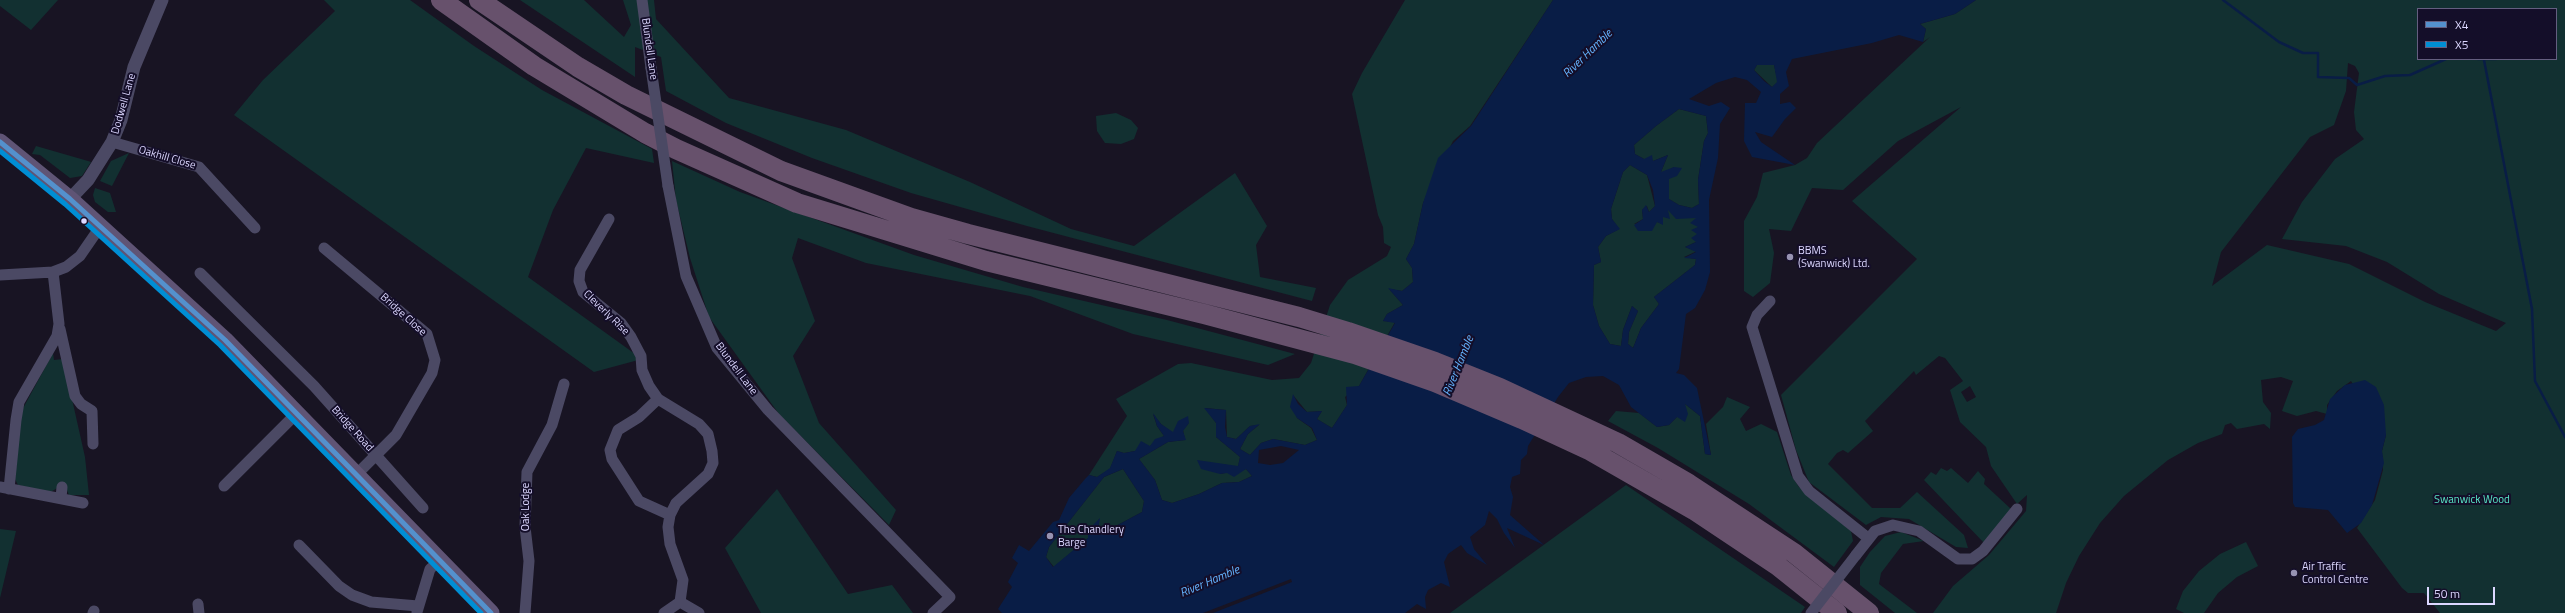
<!DOCTYPE html>
<html>
<head>
<meta charset="utf-8">
<style>
	body { margin:0 }
	#map { position:relative; width:2565px; height:613px; overflow:hidden; background:#181423; font-family:"Titillium Web",sans-serif }
	canvas { display:block }
	.legend { position:absolute; left:2417px; top:8px; width:140px; height:52px; box-sizing:border-box; background:#140e29; border:1px solid #645e7f; margin:0; padding:5px 7px; list-style:none; font-size:12px; color:#dcd7ff }
	.legend li { display:flex; align-items:center; gap:8px; height:20px }
	.legend b { width:20px; border:1px solid #645e7f }
	.scale { position:absolute; left:2427px; top:587px; width:68px; height:18px; box-sizing:border-box; border:2px solid #dcd7ff; border-top:0; padding-left:5px; font-size:12px; line-height:14px; white-space:nowrap; color:#dcd7ff; -webkit-text-stroke:3px #140e29; paint-order:stroke }
</style>
</head>
<body>
<div id="map">
<canvas width="2565" height="613"></canvas>
<ul class="legend">
<li><b style="height:5px;background:#5491cd"></b>X4</li>
<li><b style="height:5px;background:#008ed4"></b>X5</li>
</ul>
<div class="scale">50 m</div>
</div>
<script>
const ctx = document.querySelector('canvas').getContext('2d');
ctx.lineJoin = 'round';
function fillPath(path, color) {
  ctx.fillStyle = color;
  ctx.fill(path, 'evenodd');
}
function poly(rows) {
  const path = new Path2D();
  for (const r of rows) {
    path.moveTo(r[0], r[1]);
    for (let i = 2; i < r.length; i += 2) path.lineTo(r[i], r[i + 1]);
  }
  return path;
}
function stroke(path, color, width, dash) {
  ctx.strokeStyle = color;
  ctx.lineWidth = width;
  ctx.lineCap = dash ? 'butt' : 'round';
  ctx.setLineDash(dash || []);
  ctx.stroke(path);
}
function write(font, color, halo, rows, align = 'center') {
  ctx.font = font + ' "Titillium Web",sans-serif';
  ctx.lineWidth = 4;
  ctx.setLineDash([]);
  ctx.textBaseline = 'middle';
  ctx.strokeStyle = halo;
  ctx.fillStyle = color;
  for (const [text, x, y, turn = 0] of rows) {
    ctx.save();
    ctx.translate(x, y);
    ctx.rotate((+turn || 0) * Math.PI / 180);
    ctx.textAlign = isNaN(turn) ? turn : align;
    if (halo) ctx.strokeText(text, 0, 0);
    ctx.fillText(text, 0, 0);
    ctx.restore();
  }
}
const green = poly([
	[0,0,58,0,31,30,0,6],
	[324,0,410,0,474,46,542,90,652,149,654,163,586,148,553,210,528,277,642,359,594,372,234,115,263,80,335,11],
	[520,0,584,0,624,37,631,25,623,0,654,0,656,19,729,98,846,130,970,182,1071,229,1134,246,1235,173,1267,226,1256,245,1260,277,1316,288,1312,301,1027,226,911,193,812,158,726,123,666,91,661,57,635,47,635,77],
	[1405,0,1553,0,1470,126,1453,141,1423,203,1414,244,1406,259,1412,268,1413,282,1402,291,1389,289,1403,305,1387,314,1383,321,1395,322,1359,386,1345,397,1347,405,1332,428,1317,419,1322,411,1307,412,1293,395,1297,418,1311,428,1317,440,1305,445,1273,439,1261,443,1250,455,1240,449,1248,434,1259,425,1250,426,1236,439,1227,437,1226,410,1205,408,1216,423,1216,437,1240,457,1238,467,1221,464,1220,474,1246,469,1252,476,1239,482,1222,483,1199,494,1172,503,1162,500,1155,480,1139,459,1168,442,1185,440,1183,430,1189,423,1173,433,1161,424,1153,414,1157,426,1164,436,1150,446,1135,451,1124,453,1117,451,1110,469,1097,477,1089,475,1127,416,1116,399,1178,364,1191,363,1272,380,1299,378,1311,363,1330,305,1348,280,1387,256,1391,247,1384,243,1383,227,1378,215,1352,94,1362,73],
	[1976,0,2565,0,2565,613,2440,613,2424,593,2408,593,2402,588,2357,528,2375,500,2383,470,2382,451,2386,435,2351,381,2337,391,2327,405,2327,414,2316,411,2297,416,2282,411,2293,381,2281,377,2261,380,2263,402,2271,413,2270,429,2264,424,2237,429,2231,423,2225,425,2222,434,2198,443,2168,460,2124,496,2100,523,2079,556,2066,583,2056,613,1933,613,1953,586,1989,555,2026,511,2027,495,2017,504,1991,466,1986,447,1960,422,1950,390,1963,381,1945,358,1939,356,1916,375,1914,371,1865,421,1873,431,1848,453,1843,450,1837,453,1828,464,1872,508,1900,508,1917,492,1964,535,1968,548,1956,547,1909,519,1881,517,1866,525,1809,482,1796,450,1781,395,1917,259,1852,201,1961,107,1898,141,1843,190,1812,188,1791,231,1769,229,1774,253,1770,283,1753,297,1744,291,1744,221,1757,197,1763,173,1795,165,1807,158,1817,143,1930,37,1923,42,1926,29,1920,24,1955,14],
	[2418,9,2556,9,2556,59,2418,59],
	[2348,63,2355,66,2359,73,2354,112,2356,130,2364,139,2335,159,2302,202,2282,239,2346,246,2387,262,2439,294,2506,323,2496,331,2425,302,2349,264,2267,245,2212,286,2221,252,2310,137,2334,125,2346,91],
	[1970,386,1976,397,1967,402,1961,392],
	[1757,65,1774,65,1778,82,1772,87,1754,70],
	[1679,109,1706,116,1708,133,1704,141,1698,180,1699,204,1692,208,1679,205,1669,199,1669,179,1674,167,1666,172,1661,172,1668,155,1653,161,1644,159,1635,154,1634,145,1656,126],
	[1116,113,1131,120,1138,128,1134,139,1121,144,1105,143,1097,131,1096,116],
	[36,146,88,161,91,162,82,176,70,178,40,155,32,154],
	[129,153,112,186,100,181,111,161],
	[672,161,740,192,914,255,1023,287,1167,320,1295,354,1268,365,1133,334,1030,296,866,263,798,238,792,258,815,321,793,356,819,423,896,510,889,525,779,414,709,317,690,258,676,200],
	[1630,165,1647,175,1655,206,1649,212,1647,206,1642,210,1643,219,1634,224,1657,222,1663,224,1663,216,1667,209,1697,217,1698,227,1696,242,1685,247,1697,251,1684,257,1696,259,1695,265,1654,297,1659,304,1641,328,1633,348,1628,344,1629,332,1638,311,1632,306,1623,330,1621,346,1610,344,1599,326,1593,305,1594,265,1601,262,1598,247,1606,236,1619,229,1612,219,1611,209,1623,172],
	[95,188,110,193,116,212,108,212,95,202,93,195],
	[53,353,54,360,63,359,85,457,89,495,69,495,66,488,59,487,49,493,18,485,15,479,21,412],
	[1727,397,1750,407,1740,419,1746,431,1761,424,1777,432,1791,475,1799,487,1851,531,1853,541,1834,567,1749,504,1658,448,1608,421,1616,411,1639,413,1657,427,1669,425,1677,417,1685,404,1700,416,1705,454,1711,455,1706,424,1723,407],
	[1941,468,1947,471,1951,468,1968,483,1978,471,1985,479,1984,484,2011,509,1984,543,1924,480,1931,472,1936,475],
	[1123,469,1144,501,1142,512,1101,534,1098,529,1099,519,1088,538,1054,567,1046,557,1049,547,1104,477],
	[1626,485,1805,607,1801,613,1450,613],
	[777,489,848,594,892,585,913,613,761,613,725,548],
	[0,529,16,531,0,598],
	[1901,532,1924,541,1903,544,1881,573,1879,584,1917,613,1895,613,1860,585,1860,567,1870,552,1885,536],
	[2246,542,2258,566,2237,577,2218,593,2204,613,2184,613,2176,609,2183,591,2199,571,2220,554]
]);
const water = poly([
	[1553,0,1976,0,1955,14,1920,24,1926,29,1923,42,1899,35,1872,43,1792,59,1786,72,1789,86,1780,94,1780,104,1790,102,1796,108,1785,119,1772,137,1755,132,1761,142,1795,165,1752,157,1744,141,1745,103,1756,103,1761,92,1747,80,1735,77,1716,83,1689,99,1709,106,1721,102,1730,108,1720,124,1718,158,1709,200,1710,272,1705,290,1695,308,1686,314,1679,369,1676,373,1684,375,1697,388,1711,455,1705,454,1700,416,1685,404,1688,414,1685,422,1677,417,1669,425,1657,427,1631,407,1619,385,1603,376,1586,377,1569,383,1558,397,1528,446,1527,454,1521,460,1520,474,1512,477,1510,487,1513,497,1510,515,1544,545,1507,528,1515,548,1504,533,1497,519,1489,511,1485,525,1470,537,1474,549,1487,565,1467,553,1461,545,1455,549,1448,554,1444,562,1450,587,1441,583,1428,590,1425,597,1426,609,1417,604,1405,613,1002,613,998,609,1012,587,1008,582,1018,563,1012,558,1019,545,1029,551,1053,522,1059,520,1069,498,1085,479,1089,475,1097,477,1110,468,1117,451,1124,453,1135,451,1141,441,1150,446,1155,439,1164,436,1157,426,1153,413,1161,424,1173,432,1178,421,1188,416,1189,423,1183,431,1186,440,1168,442,1139,459,1155,480,1162,500,1172,503,1199,494,1222,483,1239,482,1252,476,1246,469,1234,477,1227,473,1220,474,1201,469,1197,460,1238,466,1240,457,1216,437,1216,423,1204,408,1226,410,1225,427,1227,437,1236,439,1250,426,1260,424,1248,434,1240,449,1250,455,1261,443,1273,439,1305,445,1317,440,1312,428,1297,418,1290,407,1293,394,1298,404,1307,412,1322,411,1317,419,1332,428,1347,405,1346,387,1359,386,1395,323,1383,321,1387,314,1403,305,1388,288,1402,291,1413,282,1412,268,1406,259,1414,244,1423,203,1438,158,1471,126],
	[1757,65,1774,65,1777,82,1772,87,1764,81,1754,70],
	[1679,109,1706,116,1708,133,1704,141,1698,180,1699,204,1692,208,1679,205,1669,199,1669,179,1677,176,1682,168,1674,167,1661,172,1668,155,1653,161,1652,155,1644,159,1635,154,1634,145,1656,126],
	[1630,165,1647,175,1653,190,1655,206,1649,212,1646,205,1642,210,1643,219,1634,225,1638,231,1652,231,1657,222,1663,225,1663,217,1670,219,1668,210,1676,219,1696,218,1690,223,1698,227,1691,230,1697,234,1691,238,1696,242,1685,247,1696,252,1684,258,1696,259,1695,265,1654,297,1659,304,1641,328,1633,348,1628,344,1629,332,1638,311,1632,306,1623,330,1621,346,1610,344,1599,326,1593,305,1594,265,1601,262,1598,247,1606,236,1620,229,1612,219,1611,209,1623,172],
	[1281,446,1299,450,1283,463,1270,465,1258,463,1259,450],
	[1123,469,1144,501,1142,512,1101,534,1098,529,1100,518,1088,530,1088,538,1053,567,1046,557,1049,547,1104,477],
	[2365,380,2376,387,2384,405,2386,435,2382,451,2384,463,2372,505,2361,523,2347,533,2328,510,2295,507,2293,503,2292,437,2298,429,2315,425,2324,420,2330,399,2345,385]
]);
const pier = poly([
	[1291,579,1292,582,1213,613,1203,613]
]);
const stream = poly([
	[2223,0,2279,42,2303,53,2318,53,2318,77,2349,78,2357,85,2385,76,2410,75,2446,59],
	[2478,59,2496,59],
	[2484,60,2532,309,2535,381,2565,437]
]);
const minor = poly([
	[642,0,651,68],
	[112,142,199,167,255,228],
	[668,186,686,276,717,348,768,410,950,597,933,613],
	[609,219,580,270,579,281,583,292,621,323,631,337,641,356,642,370,649,386,658,399,699,424,708,434,712,451,713,463,708,474,676,503,670,515,668,527,670,544,683,580,680,602,664,613],
	[324,248,427,334,435,360,432,373,396,435,356,475],
	[200,273,314,386,423,508],
	[0,275,53,272,66,267,80,256,100,227],
	[1770,301,1757,315,1752,327,1798,476,1809,491,1868,538],
	[60,329,75,396,81,404,92,411,93,444],
	[658,399,639,417,618,430,610,450,612,459,639,501,670,515],
	[224,486,296,414],
	[0,487,83,503],
	[9,489,16,420,19,402,57,336,59,324,53,272],
	[61,498,62,487],
	[299,545,339,586,352,595,371,602,418,606],
	[1856,555,1875,531,1893,525,1919,531,1958,559,1972,559,1983,551,2017,509],
	[680,602,699,613],
	[198,604,199,613],
	[417,612,430,569,439,561],
	[93,613,94,611],
	[525,613,529,561,525,527,527,472,552,425,564,384]
]);
const tertiary = poly([
	[70,199,88,180,112,142,121,120,134,67,162,0]
]);
const primary = poly([
	[0,142,70,199,225,340,491,613]
]);
const motorway = poly([
	[441,0,534,66,645,133,676,149,797,203,986,261,1204,314,1355,354,1435,382,1522,419,1591,451,1694,510,1778,566,1837,613],
	[479,0,578,67,626,95,781,171,911,218,968,234,1299,317,1348,332,1435,362,1500,388,1618,443,1689,484,1794,553,1869,613]
]);
const minorBridge = poly([
	[651,68,668,186],
	[1811,613,1856,555]
]);
const bus1 = poly([
	[0,142,70,199,225,340,491,613]
]);
const bus2 = poly([
	[0,151,65,204,220,345,481,613]
]);
const markers = [
	[84,221,3.5,"#dcd7ff"],
	[1790,257,4,"#9793b2"],
	[1050,536,4,"#9793b2"],
	[2294,573,4,"#9793b2"]
];
const streetNames = [
	["Blundell Lane",649,49,82],
	["Dodwell Lane",124,104,-74],
	["Oakhill Close",167,158,16],
	["Cleverly Rise",606,313,44],
	["Bridge Close",403,315,42],
	["Blundell Lane",736,369,53],
	["Bridge Road",352,429,48],
	["Oak Lodge",526,507,-90]
];
const poiNames = [
	["BBMS",1798,251],
	["(Swanwick) Ltd.",1798,264],
	["The Chandlery",1058,530],
	["Barge",1058,543],
	["Air Traffic",2302,567],
	["Control Centre",2302,580]
];
const parkNames = [
	["Swanwick Wood",2472,500]
];
const waterNames = [
	["River Hamble",1588,54,-44],
	["River Hamble",1459,366,-68],
	["River Hamble",1210,582,-23]
];
fillPath(green, '#123031');
fillPath(water, '#091d46');
fillPath(pier, '#181423');
stroke(stream, '#091d46', 2.5);
stroke(minor, '#4b4964', 11);
stroke(tertiary, '#4b4964', 13);
stroke(primary, '#5f5475', 17);
stroke(motorway, '#67516c', 20);
stroke(minorBridge, '#4b4964', 11);
stroke(bus1, '#5491cd', 5);
stroke(bus2, '#008ed4', 5);
for (const [x, y, r, color] of markers) {
  const dot = new Path2D();
  dot.arc(x, y, r, 0, 2 * Math.PI);
  ctx.fillStyle = color;
  ctx.fill(dot);
  stroke(dot, '#140e29', 1.5);
}
write('11px', '#dcd7ff', '#140e29', streetNames);
write('11px', '#dcd7ff', '#140e29', poiNames, 'left');
write('11px', '#59e8c8', '#140e29', parkNames);
write('italic 12px', '#65b4ff', '#140e29', waterNames);
</script>
</body>
</html>
